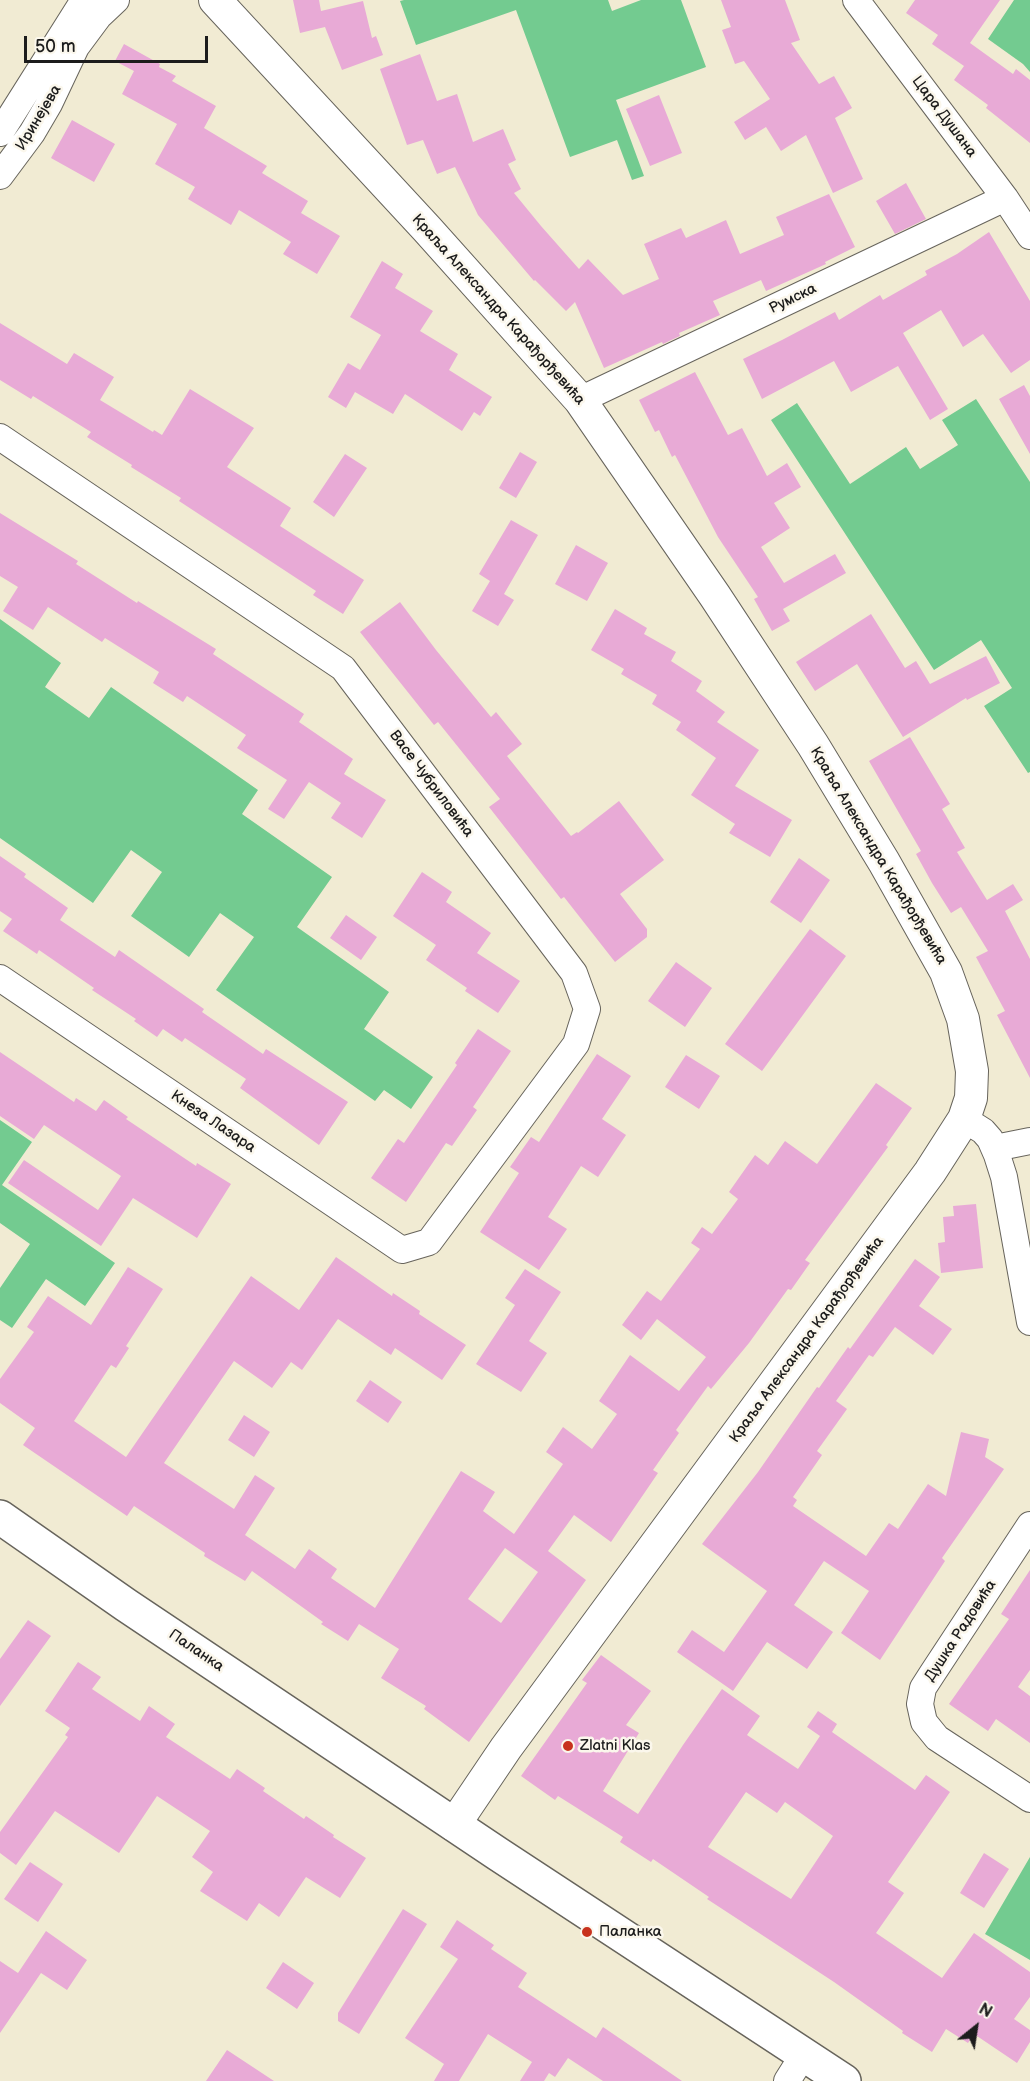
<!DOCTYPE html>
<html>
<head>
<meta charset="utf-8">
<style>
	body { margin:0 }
	#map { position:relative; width:1030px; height:2081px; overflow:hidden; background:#f1ebd3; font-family:"Balsamiq Sans",sans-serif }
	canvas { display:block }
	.north { position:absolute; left:946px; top:1997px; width:60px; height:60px; -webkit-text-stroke:4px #fbf7ec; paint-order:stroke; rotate:30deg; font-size:16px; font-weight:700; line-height:24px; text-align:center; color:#1c1c1c }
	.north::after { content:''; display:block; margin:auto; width:21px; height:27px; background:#1c1c1c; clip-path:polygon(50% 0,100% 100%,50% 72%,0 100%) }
	.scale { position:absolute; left:24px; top:36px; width:184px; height:27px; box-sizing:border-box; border:3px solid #1c1c1c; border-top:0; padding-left:8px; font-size:18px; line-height:21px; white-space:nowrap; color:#1c1c1c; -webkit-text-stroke:4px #fbf7ec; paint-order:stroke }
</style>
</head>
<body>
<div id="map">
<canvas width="1030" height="2081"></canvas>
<div class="north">N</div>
<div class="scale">50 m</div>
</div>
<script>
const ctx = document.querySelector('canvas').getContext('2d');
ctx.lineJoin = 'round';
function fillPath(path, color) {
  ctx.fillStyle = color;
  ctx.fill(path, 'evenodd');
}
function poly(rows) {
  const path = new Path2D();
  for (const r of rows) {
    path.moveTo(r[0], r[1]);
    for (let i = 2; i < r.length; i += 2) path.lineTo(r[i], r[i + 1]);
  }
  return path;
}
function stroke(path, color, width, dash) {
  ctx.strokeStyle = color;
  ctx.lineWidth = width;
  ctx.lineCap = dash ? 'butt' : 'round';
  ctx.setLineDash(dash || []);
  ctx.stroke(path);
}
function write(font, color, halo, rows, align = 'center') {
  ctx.font = font + ' "Balsamiq Sans",sans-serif';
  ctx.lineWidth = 5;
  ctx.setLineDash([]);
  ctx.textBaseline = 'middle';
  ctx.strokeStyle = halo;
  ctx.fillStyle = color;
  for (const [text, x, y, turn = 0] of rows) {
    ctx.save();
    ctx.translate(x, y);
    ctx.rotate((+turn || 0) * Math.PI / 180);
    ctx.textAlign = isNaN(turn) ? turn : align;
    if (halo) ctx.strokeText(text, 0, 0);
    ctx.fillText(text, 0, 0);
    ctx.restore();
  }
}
const green = poly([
	[404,0,608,0,612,11,641,0,681,0,706,67,616,100,644,176,632,180,617,140,570,157,516,10,416,45,400,1],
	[1014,0,1030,0,1030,72,1023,64,988,39],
	[976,399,1030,482,1030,772,1028,773,984,706,1012,688,981,640,934,670,771,420,797,403,850,484,906,447,920,469,958,445,942,420],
	[0,619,61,663,45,687,89,718,111,687,258,790,242,814,332,877,297,927,389,992,364,1029,433,1077,411,1109,384,1090,375,1101,216,990,254,937,220,913,189,957,131,916,162,872,131,850,93,903,0,838],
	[0,1120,32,1142,2,1185,115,1263,85,1306,46,1279,12,1328,0,1320,0,1288,30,1244,0,1223],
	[1030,1857,1030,1960,985,1934]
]);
const building = poly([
	[293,0,319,0,321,11,363,1,372,38,376,36,383,55,342,70,325,27,300,33],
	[721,0,785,0,800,40,791,43,819,84,834,76,852,108,835,118,863,179,833,193,806,135,781,151,766,127,745,140,734,122,770,99,744,61,735,64,722,30,731,27],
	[915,0,1000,0,970,43,1013,74,1016,69,1030,80,1030,143,986,108,988,105,954,80,964,66,932,44,938,35,906,13],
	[124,44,160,64,159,67,176,76,172,81,216,106,204,128,267,166,262,173,308,201,301,213,340,236,317,274,283,254,291,242,239,210,231,225,188,199,195,187,155,164,177,124,122,94,134,71,115,61],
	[420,54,437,101,457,94,473,142,503,129,516,160,508,164,521,189,514,193,541,226,579,269,588,259,623,295,659,279,644,244,681,228,686,238,726,220,740,254,784,235,776,217,829,194,855,247,825,262,826,264,766,291,761,280,713,301,720,315,679,333,680,336,669,341,663,344,662,342,604,368,575,302,566,311,535,280,534,281,478,215,455,167,437,174,423,140,407,145,380,69],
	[659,95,682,153,650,166,626,109],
	[72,120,115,144,94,182,51,158],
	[906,183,926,219,895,234,876,201],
	[989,232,1030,301,1030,360,1011,373,983,334,963,347,941,310,903,333,948,409,930,420,898,366,851,392,834,361,762,399,743,359,782,340,835,312,839,320,880,295,883,300,927,275,925,271,957,254],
	[382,261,403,274,395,288,433,311,420,331,458,354,449,370,492,397,480,416,474,412,462,431,405,394,393,414,355,392,346,408,328,397,348,363,360,370,381,335,350,317],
	[0,323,67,364,74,353,114,377,100,400,153,432,154,430,162,435,190,389,254,428,227,467,291,508,280,526,364,580,343,614,313,595,316,591,179,501,181,498,131,467,132,465,87,437,91,432,33,396,31,399,0,380],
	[695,372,728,435,742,428,767,476,787,463,801,487,774,503,790,528,761,547,784,583,835,554,846,573,783,609,790,621,772,631,754,599,758,597,718,537,675,455,672,457,659,430,655,432,639,400],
	[1024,385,1030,396,1030,454,999,399],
	[520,452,537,462,516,498,499,488],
	[345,454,367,468,334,517,313,502],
	[0,513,78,561,76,564,137,603,138,601,216,649,213,654,304,714,299,722,353,759,344,774,386,800,362,838,331,818,341,803,309,782,284,819,268,809,287,780,237,748,246,735,187,696,183,702,153,683,159,672,105,638,102,642,48,607,33,630,3,611,18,587,0,576],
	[511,520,538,535,504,594,514,600,498,626,472,611,490,581,479,574],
	[576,545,608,563,587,601,555,584],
	[400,602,436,650,491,717,496,712,522,744,507,756,571,836,577,832,578,833,619,801,664,860,620,894,647,929,647,937,615,962,564,897,561,899,489,807,500,799,438,722,434,725,360,632],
	[615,609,647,628,644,634,676,652,671,661,702,681,696,691,725,712,717,722,759,750,735,786,792,820,770,857,729,833,735,824,691,795,716,758,676,730,681,722,652,704,657,695,621,674,624,669,591,650],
	[871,614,905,668,916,661,930,684,986,656,1000,683,967,700,966,698,903,737,857,664,815,691,796,662],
	[910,737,950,804,942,809,965,848,957,852,987,900,1013,884,1023,900,1005,911,1030,959,1030,1078,997,1015,1005,1011,976,957,988,951,961,907,951,913,932,883,916,854,921,851,869,761],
	[0,856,26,874,24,877,68,908,60,920,115,957,119,950,204,1009,202,1012,263,1054,266,1049,348,1102,319,1145,240,1088,246,1079,185,1038,182,1042,163,1029,157,1037,134,1021,136,1019,92,990,94,988,39,950,37,954,3,931,12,919,0,911],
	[799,858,830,880,801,923,770,902],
	[422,872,452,892,446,902,491,933,477,953,520,981,498,1013,465,991,467,988,426,960,436,945,393,916],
	[346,915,377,937,361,960,330,938],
	[810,929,846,956,762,1071,725,1044],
	[676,962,712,988,685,1027,648,1001],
	[478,1029,511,1051,473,1107,477,1110,452,1146,446,1143,406,1202,371,1178,398,1139,404,1143,457,1065,455,1063],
	[0,1052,74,1102,76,1098,96,1111,104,1100,128,1117,126,1119,196,1166,197,1163,231,1184,197,1238,133,1198,101,1246,8,1183,24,1160,98,1210,121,1176,44,1125,34,1139,0,1116],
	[597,1054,631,1076,602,1119,626,1135,598,1177,581,1166,548,1217,567,1229,539,1270,480,1232,519,1173,510,1167,531,1137,539,1142],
	[686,1055,720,1076,699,1109,665,1087],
	[876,1083,912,1108,886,1145,888,1147,805,1260,810,1263,791,1290,788,1289,749,1343,711,1389,708,1386,676,1430,679,1433,653,1470,658,1473,611,1542,574,1515,548,1551,586,1580,469,1742,424,1709,426,1706,381,1678,399,1649,359,1624,348,1641,321,1624,323,1622,252,1571,245,1581,204,1556,205,1553,134,1506,127,1516,23,1445,35,1428,0,1403,0,1379,34,1332,27,1327,48,1296,91,1325,128,1267,163,1289,126,1346,129,1348,116,1368,111,1365,74,1421,126,1457,251,1276,299,1310,336,1257,392,1296,393,1293,420,1311,419,1314,466,1345,442,1380,395,1348,391,1355,338,1319,302,1370,291,1362,272,1388,234,1361,164,1463,234,1509,255,1475,275,1488,245,1535,295,1569,309,1549,337,1569,331,1578,375,1608,461,1471,495,1492,483,1511,514,1534,563,1464,546,1452,563,1427,592,1449,617,1414,599,1401,630,1355,679,1391,706,1357,657,1319,641,1340,622,1325,647,1291,661,1301,700,1249,691,1243,702,1227,712,1234,738,1199,729,1192,755,1155,768,1165,785,1141,817,1164],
	[505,1548,538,1572,501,1623,468,1599],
	[976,1204,983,1268,941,1273,938,1243,945,1242,943,1217,954,1216,953,1206],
	[915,1259,940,1277,919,1306,952,1329,933,1355,895,1327,873,1357,869,1355,836,1401,847,1409,817,1451,822,1455,793,1497,797,1500,793,1506,866,1556,889,1523,898,1529,928,1484,946,1496,961,1432,989,1439,985,1457,1004,1469,942,1558,945,1561,880,1660,841,1633,869,1591,824,1561,794,1605,833,1632,807,1669,767,1642,733,1691,677,1652,692,1630,724,1652,767,1591,702,1544,758,1472,817,1387,819,1388,848,1347,850,1349],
	[525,1269,561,1292,529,1341,547,1353,521,1392,476,1364,515,1305,505,1298],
	[370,1380,402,1402,388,1423,356,1401],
	[244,1415,270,1432,254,1457,228,1440],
	[1030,1570,1030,1670,1018,1687,1030,1696,1030,1743,996,1719,988,1731,949,1704,1009,1619,1001,1614],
	[28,1620,51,1636,0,1706,0,1659],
	[601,1655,651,1691,626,1725,639,1733,603,1791,638,1814,683,1745,722,1689,760,1716,747,1735,798,1769,820,1736,807,1727,818,1711,837,1724,832,1732,915,1790,926,1775,950,1792,888,1882,904,1893,876,1933,942,1978,974,1933,1030,1972,1030,1997,1014,2019,1030,2030,1030,2042,1017,2063,974,2034,968,2043,946,2029,932,2052,902,2033,903,2031,834,1982,707,1899,709,1897,653,1859,651,1862,620,1842,623,1837,558,1796,555,1800,521,1776,587,1683,582,1680],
	[746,1792,777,1813,785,1802,833,1836,791,1899,708,1847],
	[78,1662,101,1677,92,1689,140,1721,149,1706,175,1724,166,1737,230,1779,237,1769,265,1788,263,1791,304,1819,306,1816,334,1835,333,1837,366,1858,340,1898,306,1877,279,1917,259,1903,247,1921,200,1891,213,1872,192,1857,210,1831,157,1796,119,1853,55,1811,16,1865,0,1853,0,1832,68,1737,65,1735,70,1728,45,1711],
	[984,1853,1009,1869,984,1908,960,1893],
	[30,1862,63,1884,38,1922,4,1899],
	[403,1909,427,1924,359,2034,338,2021,338,2013],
	[457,1920,494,1945,491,1949,527,1973,518,1987,596,2038,603,2027,682,2081,603,2081,568,2058,555,2077,549,2073,544,2081,520,2081,532,2062,488,2034,459,2081,434,2081,444,2064,405,2038,458,1959,440,1947],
	[46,1931,87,1960,67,1990,41,1973,0,2033,0,1961,18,1973],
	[283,1962,314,1983,297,2009,266,1988],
	[227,2050,274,2081,206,2081]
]);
const minor = poly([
	[856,0,1005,198,1030,236],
	[0,133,84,0],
	[0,176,32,133,49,104,76,47,99,16,116,0],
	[580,400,1005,198],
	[0,437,343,668,574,973,587,1009,576,1044,429,1242,402,1250,0,978],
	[964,1119,983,1131,990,1139,997,1155,1004,1177,1030,1322],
	[995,1148,1030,1141],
	[1030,1525,932,1674,923,1688,920,1704,924,1722,937,1738,1030,1799],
	[787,2081,804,2054]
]);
const tertiary = poly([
	[215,0,427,229,580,400,715,596,813,745,884,862,946,972,963,1019,972,1071,971,1098,964,1119,930,1172,506,1748,454,1825]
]);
const secondary = poly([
	[0,1517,126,1605,498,1854,844,2081]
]);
const markers = [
	[568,1746,6,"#c8321e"],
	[587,1932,6,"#c8321e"]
];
const streetNames = [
	["Цара Душана",944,117,53],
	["Иринејева",39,118,-59],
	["Румска",793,299,-26],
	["Краља Александра Карађорђевића",498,310,48],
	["Васе Чубриловића",431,784,53],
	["Краља Александра Карађорђевића",878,856,59],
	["Кнеза Лазара",213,1122,34],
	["Краља Александра Карађорђевића",807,1340,-54],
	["Душка Радовића",961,1631,-57],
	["Паланка",196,1651,34]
];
const poiNames = [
	["Zlatni Klas",580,1746],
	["Паланка",599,1932]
];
fillPath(green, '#73cb90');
fillPath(building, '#e8aad6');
stroke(minor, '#67645c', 28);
stroke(tertiary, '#67645c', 34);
stroke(secondary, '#67645c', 36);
stroke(minor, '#fff', 26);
stroke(tertiary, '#fff', 32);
stroke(secondary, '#fff', 33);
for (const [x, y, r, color] of markers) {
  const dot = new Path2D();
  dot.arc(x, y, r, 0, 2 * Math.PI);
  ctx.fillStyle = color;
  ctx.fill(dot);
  stroke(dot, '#fbf7ec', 2);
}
write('15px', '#1c1c1c', '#fbf7ec', streetNames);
write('15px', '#1c1c1c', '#fbf7ec', poiNames, 'left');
</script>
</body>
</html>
